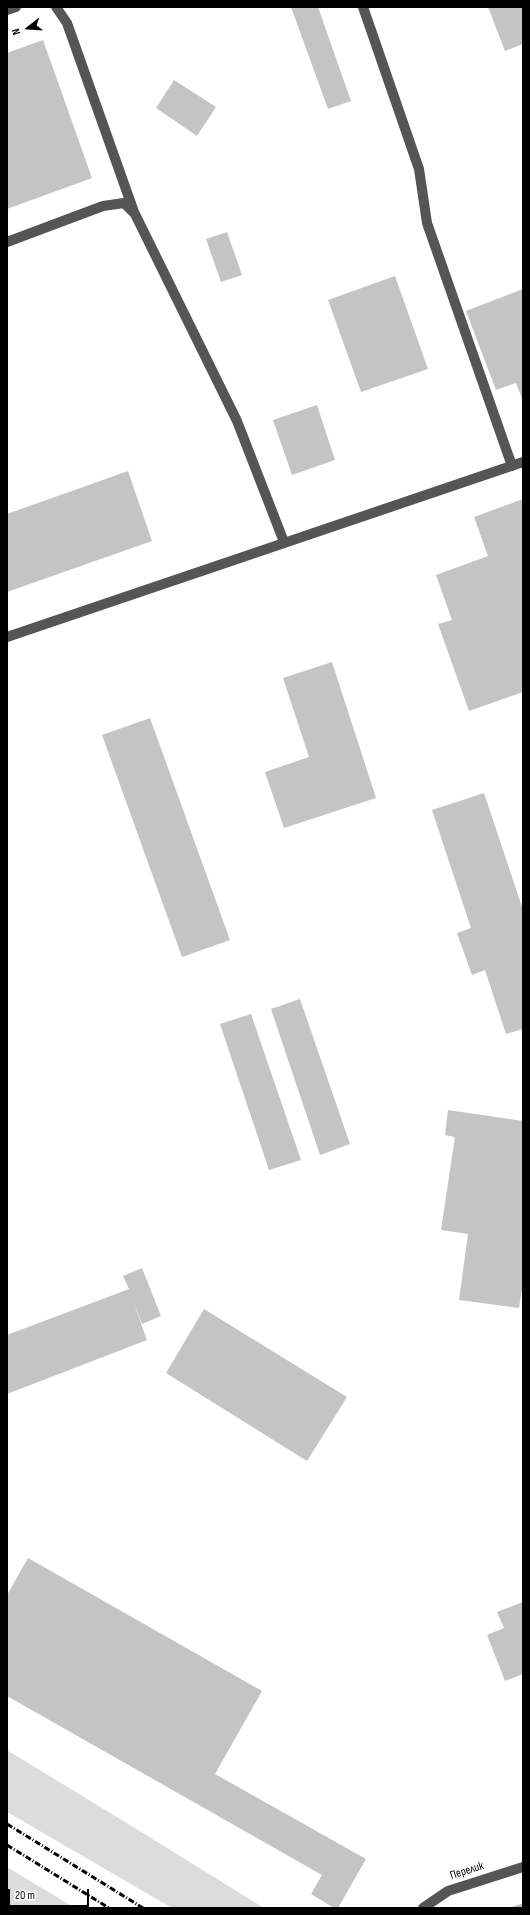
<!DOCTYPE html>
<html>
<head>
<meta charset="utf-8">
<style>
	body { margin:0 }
	#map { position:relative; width:530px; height:1915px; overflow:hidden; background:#fff; font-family:"Sofia Sans Condensed",sans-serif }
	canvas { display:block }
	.frame { position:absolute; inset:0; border:8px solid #000; pointer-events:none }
	.north { position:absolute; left:8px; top:8px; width:40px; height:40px; -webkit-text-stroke:3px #fff; paint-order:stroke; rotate:253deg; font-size:11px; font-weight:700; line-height:16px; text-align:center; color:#000 }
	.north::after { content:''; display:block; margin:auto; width:14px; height:18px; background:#000; clip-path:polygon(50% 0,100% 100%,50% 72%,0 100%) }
	.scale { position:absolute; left:8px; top:1889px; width:81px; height:18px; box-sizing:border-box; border:2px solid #000; border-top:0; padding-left:5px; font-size:12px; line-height:14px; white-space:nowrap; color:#000; -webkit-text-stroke:3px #fff; paint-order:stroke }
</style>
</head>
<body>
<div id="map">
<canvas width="530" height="1915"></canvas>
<div class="frame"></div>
<div class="north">N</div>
<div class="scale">20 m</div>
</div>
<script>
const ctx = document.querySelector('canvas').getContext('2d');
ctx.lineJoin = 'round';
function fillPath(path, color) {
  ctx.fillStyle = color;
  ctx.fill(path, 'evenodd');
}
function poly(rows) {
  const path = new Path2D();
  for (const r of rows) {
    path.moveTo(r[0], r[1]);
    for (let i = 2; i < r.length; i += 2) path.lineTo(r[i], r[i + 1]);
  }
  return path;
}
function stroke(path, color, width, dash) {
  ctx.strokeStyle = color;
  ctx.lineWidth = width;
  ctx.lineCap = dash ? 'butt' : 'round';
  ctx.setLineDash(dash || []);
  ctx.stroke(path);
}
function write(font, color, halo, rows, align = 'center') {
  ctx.font = font + ' "Sofia Sans Condensed",sans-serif';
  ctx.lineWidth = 4;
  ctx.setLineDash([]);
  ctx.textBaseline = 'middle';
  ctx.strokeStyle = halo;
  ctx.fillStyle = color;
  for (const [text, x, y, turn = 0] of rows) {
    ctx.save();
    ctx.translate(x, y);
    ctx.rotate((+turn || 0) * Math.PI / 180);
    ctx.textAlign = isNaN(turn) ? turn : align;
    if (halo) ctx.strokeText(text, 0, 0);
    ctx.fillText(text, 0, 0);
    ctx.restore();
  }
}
const green = poly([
	[7,1750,138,1830,264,1908,172,1908,7,1812],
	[7,1867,75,1908,7,1908]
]);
const building = poly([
	[291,7,318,7,351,101,328,109],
	[488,7,523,7,523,44,505,51],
	[43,40,92,178,7,209,7,53],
	[174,80,216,107,197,136,156,108],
	[227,232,242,275,221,282,206,239],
	[395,276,428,369,361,392,328,300],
	[523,289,523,401,516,383,496,390,466,311],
	[317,405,335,460,292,475,273,420],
	[128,471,152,541,7,592,7,514],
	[523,499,523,692,469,711,438,624,452,620,436,575,488,556,474,517],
	[332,662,376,798,284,828,265,772,309,757,283,678],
	[150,718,230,940,182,957,102,735],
	[484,793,523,910,523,1029,506,1034,485,970,472,975,457,933,471,928,432,810],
	[300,999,350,1144,320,1155,271,1009],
	[251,1014,301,1160,269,1170,220,1024],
	[448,1110,523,1121,523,1282,519,1308,459,1300,468,1234,441,1230,455,1137,445,1135],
	[142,1268,161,1316,142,1324,133,1301,147,1340,7,1394,7,1335,129,1289,123,1276],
	[204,1309,347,1397,307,1461,166,1373],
	[28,1558,262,1691,215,1774,366,1859,338,1908,334,1908,311,1894,322,1875,7,1696,7,1595],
	[523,1602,523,1674,505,1681,487,1635,504,1628,497,1612],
	[523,1903,523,1908,509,1908]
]);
const minor = poly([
	[56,7,67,23,134,212],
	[363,7,419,169,427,223,512,466],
	[7,10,16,7],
	[7,242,103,206,124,203,135,214,237,421,284,542],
	[7,637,523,462],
	[423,1908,448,1891,523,1867]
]);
const rail = poly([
	[7,1824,143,1908],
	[7,1845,109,1908]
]);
const streetNames = [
	["Перелик",467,1871,-18]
];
fillPath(green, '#dcdcdc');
fillPath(building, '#c4c4c4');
stroke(minor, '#555', 10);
stroke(rail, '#000', 3, [6, 2, 1, 2]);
write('12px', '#000', '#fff', streetNames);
</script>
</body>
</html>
